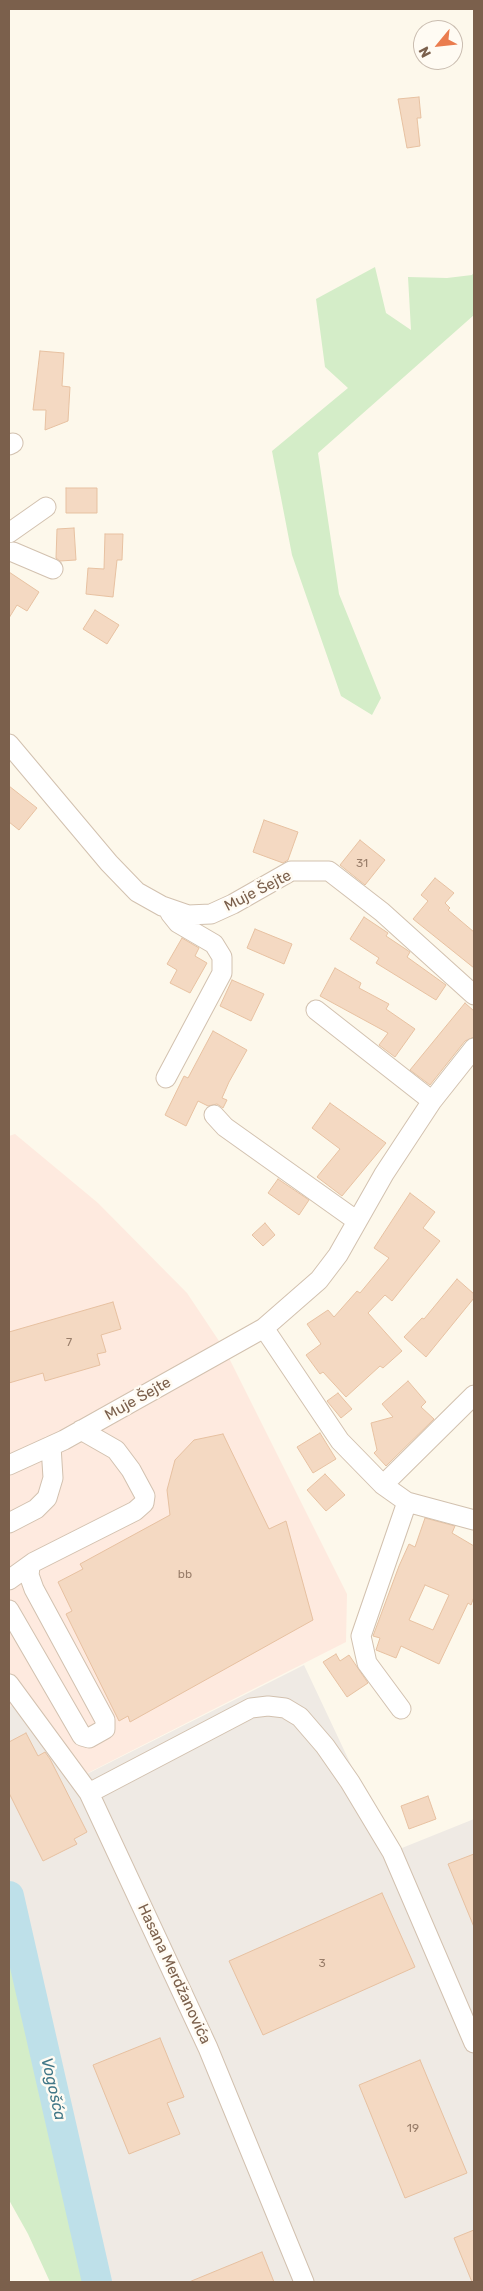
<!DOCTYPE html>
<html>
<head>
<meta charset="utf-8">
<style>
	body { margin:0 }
	#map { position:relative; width:483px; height:2291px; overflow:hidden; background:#fdf8eb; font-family:Rubik,sans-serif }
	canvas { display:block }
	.frame { position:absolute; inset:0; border:10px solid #7b604c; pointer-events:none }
	.north { position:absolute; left:413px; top:20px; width:50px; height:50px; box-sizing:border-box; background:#fffbf3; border:1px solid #cabdb0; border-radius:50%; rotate:242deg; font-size:14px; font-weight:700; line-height:20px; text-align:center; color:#7b604c }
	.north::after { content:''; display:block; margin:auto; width:18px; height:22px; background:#ea7c4e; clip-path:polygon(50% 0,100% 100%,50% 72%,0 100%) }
</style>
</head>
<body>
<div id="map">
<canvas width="483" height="2291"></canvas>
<div class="frame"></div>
<div class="north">N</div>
</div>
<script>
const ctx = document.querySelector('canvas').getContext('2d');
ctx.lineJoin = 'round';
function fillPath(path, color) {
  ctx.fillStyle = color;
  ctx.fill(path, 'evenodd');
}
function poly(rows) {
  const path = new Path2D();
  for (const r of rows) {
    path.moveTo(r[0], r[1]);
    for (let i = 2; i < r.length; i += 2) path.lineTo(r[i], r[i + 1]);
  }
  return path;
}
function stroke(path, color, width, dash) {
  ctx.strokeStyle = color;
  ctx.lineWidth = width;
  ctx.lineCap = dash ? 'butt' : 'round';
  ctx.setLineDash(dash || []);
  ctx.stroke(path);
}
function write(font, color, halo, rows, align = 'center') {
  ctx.font = font + ' Rubik,sans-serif';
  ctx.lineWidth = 5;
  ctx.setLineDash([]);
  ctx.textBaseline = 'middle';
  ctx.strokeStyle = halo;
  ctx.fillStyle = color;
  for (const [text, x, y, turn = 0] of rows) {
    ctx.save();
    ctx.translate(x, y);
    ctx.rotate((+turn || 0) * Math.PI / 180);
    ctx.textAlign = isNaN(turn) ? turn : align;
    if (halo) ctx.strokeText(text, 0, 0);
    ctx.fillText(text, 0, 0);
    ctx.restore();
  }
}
const commercial = poly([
	[15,1134,98,1203,187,1293,225,1350,347,1594,346,1642,78,1778,21,1701,9,1707,9,1136]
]);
const industrial = poly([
	[304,1665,392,1852,474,1819,474,2282,97,2282,9,1896,9,1707,22,1701,79,1778]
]);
const green = poly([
	[375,267,386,313,411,330,408,277,447,278,472,275,474,272,474,315,318,453,339,594,381,698,372,715,341,696,292,555,272,451,348,388,325,367,316,299],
	[9,1896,97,2282,50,2282,28,2234,9,2200]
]);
const river = poly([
	[9,1896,97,2282]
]);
const building = poly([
	[419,97,421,118,417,118,420,146,407,148,398,99,419,97],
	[40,351,64,353,62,386,70,387,68,421,45,430,46,410,33,410,40,351],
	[66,488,97,488,97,513,66,513,66,488],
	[74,528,76,560,60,561,56,558,57,529,74,528],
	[105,534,123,534,122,560,117,560,113,597,86,594,88,568,104,569,105,534],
	[9,572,39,592,27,611,17,605,9,618,9,572],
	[95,610,119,625,107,644,83,629,95,610],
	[9,786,37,808,19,830,9,822,9,786],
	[264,820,298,832,288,860,283,863,253,852,264,820],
	[360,840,385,860,365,885,340,865,360,840],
	[435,878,454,893,445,903,450,908,448,910,474,932,474,968,413,919,428,901,421,895,435,878],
	[364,917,388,933,386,936,410,952,407,957,446,985,436,1000,376,963,379,958,350,939,364,917],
	[255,929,292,944,284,964,247,948,255,929],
	[182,938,199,948,195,956,207,963,190,993,170,983,177,970,167,964,182,938],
	[335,968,361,983,359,988,389,1004,386,1009,415,1029,395,1057,379,1045,388,1033,320,996,335,968],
	[232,980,264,994,251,1021,220,1006,232,980],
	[465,1003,474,1011,474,1037,465,1041,430,1085,410,1070,465,1003],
	[213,1031,247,1050,229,1082,222,1098,227,1100,223,1108,217,1104,208,1106,198,1101,186,1126,165,1115,184,1076,188,1078,213,1031],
	[330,1103,386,1143,342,1196,317,1177,340,1149,312,1128,330,1103],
	[278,1179,309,1200,299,1215,268,1193,278,1179],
	[410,1193,435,1212,423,1228,440,1241,392,1301,385,1295,368,1313,402,1351,383,1368,380,1366,346,1397,323,1372,320,1374,306,1355,321,1344,307,1324,328,1310,334,1317,357,1291,360,1293,389,1258,374,1248,410,1193],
	[265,1223,275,1235,263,1246,252,1235,265,1223],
	[457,1279,474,1294,474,1298,426,1357,404,1337,422,1318,424,1319,457,1279],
	[113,1302,121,1329,101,1335,106,1352,97,1354,100,1365,45,1381,43,1373,9,1383,9,1332,113,1302],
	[408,1381,426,1402,421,1407,434,1419,386,1466,374,1453,377,1450,371,1423,393,1417,382,1404,408,1381],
	[338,1393,352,1409,341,1418,327,1401,338,1393],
	[320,1433,336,1459,313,1473,297,1447,320,1433],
	[223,1434,269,1529,286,1521,313,1620,130,1722,128,1716,119,1721,66,1614,72,1611,58,1582,83,1569,80,1564,170,1515,167,1490,175,1460,194,1440,223,1434],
	[325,1474,345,1495,326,1511,307,1490,325,1474],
	[425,1518,455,1526,452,1533,474,1546,474,1597,471,1605,468,1603,439,1664,401,1646,396,1658,376,1650,380,1638,373,1636,399,1566,409,1544,415,1547,425,1518],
	[425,1585,449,1595,433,1630,409,1620,425,1585],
	[336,1654,340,1661,349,1655,368,1683,347,1697,323,1662,336,1654],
	[26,1733,38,1756,45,1752,50,1759,87,1832,74,1839,77,1844,43,1861,9,1793,9,1742,26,1733],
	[428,1796,436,1819,409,1829,401,1806,428,1796],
	[474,1854,474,1927,448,1864,474,1854],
	[382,1893,415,1967,263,2035,229,1961,382,1893],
	[160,2038,184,2097,167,2103,180,2134,129,2154,93,2065,160,2038],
	[420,2060,467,2173,405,2198,359,2085,420,2060],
	[474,2230,474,2282,472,2282,454,2238,474,2230],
	[262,2252,274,2282,189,2282,262,2252]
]);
const minor = poly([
	[9,445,13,443],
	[9,533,46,507],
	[13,552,53,569],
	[9,744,109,863,137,892,162,906,188,915,211,914,233,904,291,871,329,871,382,912,474,995],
	[316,1010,432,1101],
	[166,1078,222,973,222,957,214,944,178,923,170,913],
	[214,1115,225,1127,357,1221],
	[264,1328,340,1441,383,1485,407,1502,474,1520],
	[9,1465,64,1440,264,1328,319,1280,338,1255,384,1174,432,1101,474,1048],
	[383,1485,474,1395],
	[9,1523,36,1509,47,1498,53,1478,51,1446],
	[9,1580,34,1562,135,1511,144,1503,145,1496,131,1470,116,1450,81,1430],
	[9,1610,82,1736,89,1738,105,1729,105,1720,34,1589,29,1575,30,1567],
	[9,1684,89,1793,208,2048,304,2282],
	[401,1709,367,1663,361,1636,407,1502],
	[89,1793,251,1708,268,1706,285,1708,300,1717,325,1746,350,1782,392,1852,474,2043]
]);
const numberNames = [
	["31",362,864],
	["7",69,1343],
	["bb",185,1575],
	["3",322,1964],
	["19",413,2129]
];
const streetNames = [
	["Muje Šejte",258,891,-27],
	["Muje Šejte",138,1399,-29],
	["Hasana Merdžanovića",174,1974,65]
];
const waterNames = [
	["Vogošća",53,2089,77]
];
fillPath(commercial, '#feeadf');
fillPath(industrial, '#efeae4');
fillPath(green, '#d4edc8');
stroke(river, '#bee0e9', 30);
fillPath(building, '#f4d9c2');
stroke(building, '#e7c1a1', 1);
stroke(minor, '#d2c1af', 21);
stroke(minor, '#fff', 19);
write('12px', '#997e6a', null, numberNames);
write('15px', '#7b604c', '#fffbf3', streetNames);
write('italic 16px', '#417787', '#fffbf3', waterNames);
</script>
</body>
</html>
